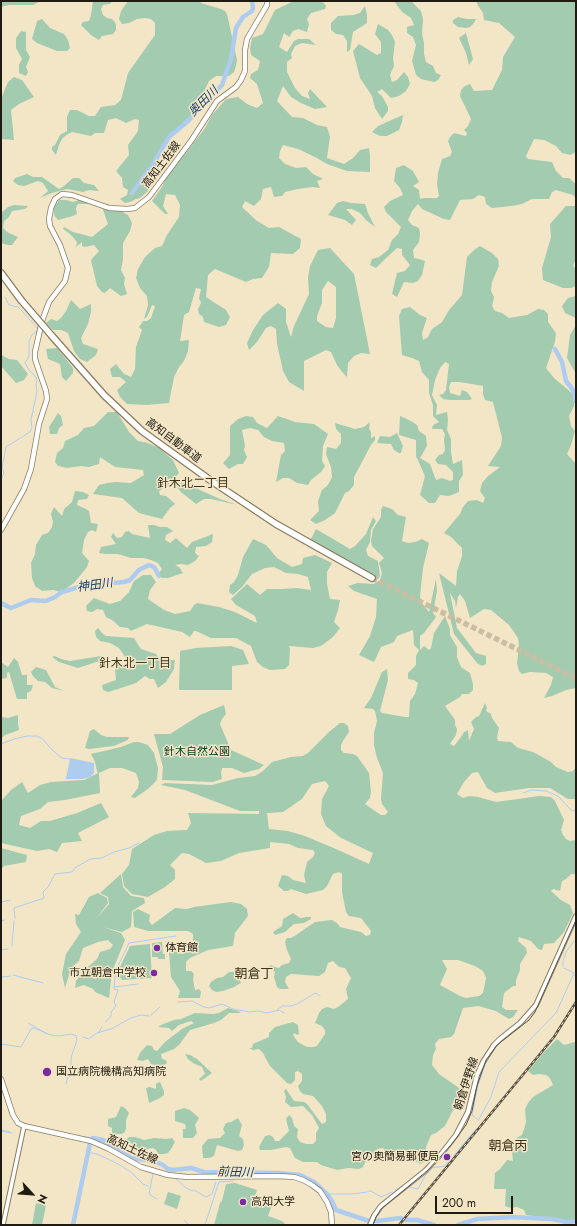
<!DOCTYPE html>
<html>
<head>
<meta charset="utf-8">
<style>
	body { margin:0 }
	#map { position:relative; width:577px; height:1226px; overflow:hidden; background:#f3e6c7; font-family:Jost,sans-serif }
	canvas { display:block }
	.frame { position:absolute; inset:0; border:2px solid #201b10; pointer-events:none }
	.north { position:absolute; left:12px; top:1174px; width:40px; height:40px; -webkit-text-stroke:3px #f3e6c7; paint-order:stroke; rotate:116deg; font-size:11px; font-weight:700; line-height:16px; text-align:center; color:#201b10 }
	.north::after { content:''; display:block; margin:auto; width:14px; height:18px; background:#201b10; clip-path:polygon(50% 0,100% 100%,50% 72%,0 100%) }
	.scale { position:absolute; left:435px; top:1196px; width:78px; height:18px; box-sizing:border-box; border:2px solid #201b10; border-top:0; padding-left:5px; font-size:12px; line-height:14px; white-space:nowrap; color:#201b10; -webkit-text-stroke:3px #f3e6c7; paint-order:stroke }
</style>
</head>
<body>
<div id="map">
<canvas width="577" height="1226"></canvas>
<div class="frame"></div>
<div class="north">N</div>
<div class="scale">200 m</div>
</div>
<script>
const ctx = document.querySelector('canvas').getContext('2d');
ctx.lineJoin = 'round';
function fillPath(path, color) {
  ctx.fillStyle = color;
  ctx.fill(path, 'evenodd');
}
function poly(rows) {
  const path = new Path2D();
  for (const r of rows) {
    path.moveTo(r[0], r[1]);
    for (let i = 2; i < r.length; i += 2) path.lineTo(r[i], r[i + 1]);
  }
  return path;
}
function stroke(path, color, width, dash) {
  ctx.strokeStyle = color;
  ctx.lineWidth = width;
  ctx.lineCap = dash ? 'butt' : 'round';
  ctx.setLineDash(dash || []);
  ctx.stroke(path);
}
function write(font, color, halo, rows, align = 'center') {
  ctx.font = font + ' Jost,"Noto Sans JP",sans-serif';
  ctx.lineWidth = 3;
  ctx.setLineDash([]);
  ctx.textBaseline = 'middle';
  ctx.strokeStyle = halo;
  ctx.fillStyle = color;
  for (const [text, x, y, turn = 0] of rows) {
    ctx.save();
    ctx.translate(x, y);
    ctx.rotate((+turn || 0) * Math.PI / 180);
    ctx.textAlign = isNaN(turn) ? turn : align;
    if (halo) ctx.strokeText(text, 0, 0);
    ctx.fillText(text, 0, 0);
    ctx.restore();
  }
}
const green = poly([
	[1,1,2,2,41,1,33,5,9,5,1,7],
	[93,1,112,1,110,4,103,5,101,9,103,15,107,18,112,19,115,22,116,25,116,30,113,34,102,36,99,40,91,35,81,25,83,22,89,21,91,15],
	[128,1,200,1,201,3,221,9,225,11,227,14,237,60,236,66,234,72,229,76,216,76,209,81,202,96,203,107,172,133,166,142,159,158,159,171,155,180,151,181,148,191,140,198,136,199,130,202,125,203,120,199,127,195,128,190,123,187,122,178,116,171,129,155,128,145,138,131,139,120,135,119,126,123,116,118,108,120,104,133,95,133,91,136,72,132,66,135,62,139,59,145,56,155,52,150,52,147,55,145,60,135,67,131,67,117,70,110,77,110,89,116,95,116,101,107,115,105,121,100,128,73,155,35,155,23,151,19,145,18,137,19,129,23,122,24,119,19,121,11],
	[294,1,321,1,326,5,325,9,311,13,307,19,309,24,307,32,298,29,293,31,289,37,284,33,279,47,287,52,294,41,298,39,309,39,316,45,302,43,295,46,291,54,292,58,287,62,287,72,295,88,302,96,310,99,308,93,310,89,327,107,315,109,301,103,291,97,283,86,277,101,292,117,303,118,317,125,327,127,330,137,327,158,344,164,353,158,360,150,369,148,370,156,370,172,347,171,327,164,317,158,298,149,283,145,280,151,279,158,285,164,296,168,306,167,313,174,323,179,317,181,320,188,313,187,298,189,285,192,282,196,274,197,271,187,263,189,261,199,254,206,245,201,242,207,257,221,269,228,279,227,301,239,300,248,293,254,271,253,269,267,262,278,253,279,246,282,215,269,208,275,206,297,226,310,230,317,226,325,219,327,204,322,203,317,199,314,198,309,201,303,199,298,201,289,196,288,189,312,184,315,180,341,189,340,188,351,184,361,179,367,174,377,169,403,147,405,127,404,120,397,117,390,126,382,120,377,112,377,110,369,116,364,124,374,131,377,135,369,136,347,142,330,139,327,143,321,147,321,151,318,155,306,152,305,147,317,144,319,148,305,147,296,140,288,136,278,138,269,145,257,155,248,162,246,167,235,179,217,180,205,175,195,166,194,163,206,168,214,165,214,152,201,162,187,170,170,186,153,205,128,212,115,226,99,238,97,247,104,257,108,263,103,257,84,250,78,251,74,258,70,260,61,251,55,250,48,252,38,263,34,275,10],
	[394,1,411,1,421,11,423,19,422,34,424,43,424,54,426,62,433,66,436,73,441,75,438,80,434,82,421,79,416,75,412,61,416,45,413,37,407,33,407,27,414,25,411,18,402,12],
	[477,1,576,1,576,152,570,155,562,153,556,146,544,140,534,139,526,156,528,159,552,162,556,171,563,178,569,178,576,184,576,198,573,195,556,190,552,192,549,199,532,199,522,204,511,206,492,208,486,204,485,197,479,195,473,199,460,200,450,220,444,219,422,209,418,204,412,211,408,220,412,225,419,228,420,234,419,242,413,250,414,258,419,259,425,261,422,275,418,281,413,283,404,282,397,297,392,294,397,273,405,271,410,265,402,255,402,249,397,248,385,259,376,268,370,265,372,259,379,257,388,250,392,240,398,234,401,227,386,212,384,207,390,201,403,195,400,188,394,181,396,168,404,165,413,171,419,182,413,186,419,190,420,199,424,198,437,198,439,196,437,184,438,173,442,159,450,156,452,152,448,141,450,137,454,133,466,136,467,133,464,130,468,126,471,119,460,96,461,90,465,86,470,84,474,91,492,90,502,70,503,57,515,37,499,23,484,20,483,13,477,4],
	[365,6,367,15,367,23,353,32,350,50,347,52,347,41,343,35,336,34,331,30,331,23,338,16,353,15,360,13],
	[458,17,467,19,476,19,474,23,470,27,466,28,458,27,453,23,453,20],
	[42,19,50,28,64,34,68,40,70,48,67,51,57,51,37,43,32,39,37,21],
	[378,24,388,30,392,35,395,42,393,58,394,66,390,75,392,82,397,80,404,72,408,77,410,84,406,91,399,96,391,98,382,89,377,92,382,96,388,107,388,111,382,119,375,108,372,96,360,78,353,51,359,44,377,55,381,53,381,42,375,34],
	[21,31,26,32,26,50,30,57,26,67,28,72,26,76,19,73,19,65,22,59,16,48,16,38],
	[466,33,473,59,469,65,466,53,459,38],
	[14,77,22,80,34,97,19,104,11,110,14,140,1,139,1,99,8,82],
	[403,115,402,122,399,130,387,136,380,136,372,132,378,126],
	[27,174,33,177,42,177,59,189,64,186,73,178,79,178,84,183,94,185,99,191,89,190,83,192,67,189,52,193,40,198,48,191,43,183,38,181,24,186,18,185,13,181,15,178],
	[59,200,66,200,73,202,79,200,88,201,90,204,78,204,76,208,77,214,73,216,58,220,54,215,54,207],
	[343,201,351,203,365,204,368,213,375,227,366,220,360,213,352,209,346,209,356,220,352,225,345,220,328,215,337,203],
	[108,204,128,215,132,223,130,231,123,243,123,259,121,270,125,278,124,284,127,294,121,296,110,288,105,293,102,292,97,286,91,260,99,251,94,245,85,247,82,246,82,242,76,247,77,242,70,234,63,229,64,227,73,232,92,237,108,224,102,207],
	[14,205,28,206,25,209,12,211,9,217,4,221,3,228,7,232,18,237,12,245,8,245,1,243,1,213,8,207],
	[566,206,576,206,576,259,573,266,576,269,576,286,571,288,563,288,543,280,542,268,551,237,550,224],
	[480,246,492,253,498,259,499,266,492,282,491,291,494,297,492,306,495,311,502,313,509,318,527,315,538,309,544,310,548,314,548,322,556,333,555,342,546,368,554,378,574,395,574,406,569,416,571,426,575,431,571,445,567,454,576,464,576,688,566,690,552,696,544,698,551,685,553,677,546,673,530,672,522,674,519,671,517,663,519,646,518,638,509,625,491,610,484,609,470,618,465,601,460,594,458,597,456,608,455,601,450,593,457,628,476,653,486,656,486,664,482,666,477,663,454,634,439,573,456,586,457,571,462,556,462,548,451,537,444,533,460,514,463,507,468,501,477,500,483,503,485,498,480,491,482,483,487,477,500,467,488,466,501,446,502,438,493,402,485,400,483,394,483,386,460,382,451,382,449,387,450,393,460,396,462,390,467,392,472,399,469,400,450,400,443,399,439,395,443,394,446,390,449,364,445,362,440,368,435,380,432,395,437,405,436,415,447,412,448,420,447,430,451,439,451,452,453,464,462,460,463,475,459,481,459,492,449,496,440,495,435,503,429,503,420,495,425,476,416,456,416,440,399,435,400,416,411,421,417,425,419,431,426,436,427,446,420,458,430,464,436,480,442,478,450,481,453,480,453,472,446,465,438,464,435,460,439,455,443,454,445,450,444,440,445,434,442,429,432,429,433,425,439,422,433,416,433,405,429,393,429,380,422,372,419,361,412,358,402,355,399,316,402,309,410,307,420,315,427,318,422,333,423,340,428,337,432,329,442,322,449,310,462,295,467,257,474,250],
	[330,248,354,274,370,354,361,353,354,356,348,363,347,377,343,373,337,365,331,352,326,350,304,361,304,391,289,382,283,371,277,344,276,329,271,326,266,328,257,342,249,350,247,343,253,330,263,315,278,303,286,309,286,322,291,337,294,326,309,294,308,277,310,266,318,250],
	[328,281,336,287,336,318,333,328,326,327,317,321,317,316,322,303,322,290],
	[576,296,576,318,565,313,562,306,568,298],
	[71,300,80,309,91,304,91,312,88,324,81,338,83,344,98,349,96,355,87,362,80,359,74,351,68,333,61,330,53,330,46,323,51,319,57,321,61,318,66,311],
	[576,325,576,374,567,358,570,335],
	[57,348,73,368,73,373,66,381,62,377,60,364,48,359,46,349],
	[1,355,9,359,17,360,28,374,24,380,16,383,1,366],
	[108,412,117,412,129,432,138,441,148,443,159,448,173,460,179,473,168,485,159,491,160,495,166,496,175,504,170,508,162,519,139,513,122,498,93,494,99,485,107,483,116,482,131,483,144,475,143,470,115,467,100,457,99,464,89,467,81,466,67,468,58,466,55,462,57,453,63,448,65,441,78,435,84,428,94,426],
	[58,413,61,416,63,425,59,428,57,434,50,434,49,427],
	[246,416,253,417,257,423,267,428,278,416,295,422,314,424,328,434,323,446,322,461,325,466,321,472,311,480,308,485,297,483,289,478,283,478,276,482,281,455,285,451,284,443,272,441,264,437,258,430,250,428,242,430,245,446,244,450,247,457,243,464,238,464,229,469,223,463,230,455,230,426,238,419],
	[370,422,369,429,371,432,371,438,375,436,375,440,371,445,354,477,354,485,349,491,345,493,335,513,325,520,316,524,310,520,319,511,318,501,322,490,328,485,332,477,331,467,326,454,327,447,336,449,341,443,341,434,336,429,335,423,355,429,364,427],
	[397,433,403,446,401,453,399,453,394,450,391,444,377,443,380,436,390,437],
	[182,482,220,499,238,505,211,499,204,499,196,504,181,492,177,487],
	[75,491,83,492,89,495,87,499,78,500,77,505,86,509,89,511,91,523,98,524,96,532,92,530,88,532,84,540,82,553,89,561,87,567,74,583,61,592,53,590,42,591,35,586,32,578,31,563,35,554,36,545,42,535,48,533,52,527,53,522,51,514,54,507,62,516,64,509,72,502],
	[383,506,392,509,398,515,406,517,402,541,408,543,415,542,422,539,429,543,423,568,420,596,421,602,429,612,436,579,437,591,433,613,436,617,424,633,420,636,420,650,424,646,429,650,431,648,434,633,445,616,450,629,450,635,457,647,457,657,461,667,470,673,473,684,473,690,469,694,462,694,460,697,445,706,455,720,455,725,457,729,456,735,450,744,454,746,461,737,464,732,468,730,469,741,474,729,471,722,476,717,479,716,485,703,487,708,486,711,491,714,492,718,499,728,497,737,498,741,511,742,518,748,533,752,544,758,551,762,556,767,568,772,573,771,576,767,576,799,568,799,550,788,529,788,495,793,487,788,478,772,472,773,464,782,457,794,463,798,470,796,478,797,496,802,539,796,551,797,555,801,564,820,561,830,563,835,566,839,570,841,576,840,576,874,571,874,566,879,562,881,560,891,553,889,551,891,561,900,570,905,573,913,564,932,554,943,544,944,542,950,538,949,531,941,519,937,518,941,526,948,527,953,520,964,520,970,516,980,516,986,513,986,504,993,502,1007,506,1010,518,1010,513,1017,509,1019,496,1011,478,1006,463,1008,454,1034,451,1037,439,1039,435,1044,436,1049,433,1055,432,1065,439,1074,459,1088,462,1097,462,1102,452,1112,445,1126,436,1133,431,1135,426,1147,426,1159,424,1162,420,1164,407,1156,402,1159,394,1160,383,1148,377,1149,375,1154,367,1158,363,1167,359,1169,348,1168,337,1170,321,1165,317,1162,303,1162,295,1158,290,1148,286,1147,271,1150,260,1150,259,1147,265,1136,269,1135,273,1137,275,1141,279,1141,289,1131,286,1119,289,1115,292,1118,294,1126,298,1129,297,1137,300,1142,306,1144,313,1144,316,1141,316,1133,319,1128,312,1115,303,1106,291,1107,285,1102,286,1097,284,1091,286,1089,294,1101,304,1102,307,1104,322,1124,326,1122,326,1114,322,1106,313,1096,303,1094,300,1091,298,1086,302,1081,302,1074,298,1071,295,1072,295,1080,291,1084,287,1083,270,1066,263,1053,259,1049,253,1050,249,1048,252,1048,253,1044,269,1037,269,1033,275,1027,293,1022,298,1025,299,1034,297,1035,295,1033,293,1035,298,1042,307,1047,313,1047,317,1046,325,1034,325,1030,322,1026,315,1023,319,1013,322,1009,327,1007,334,1009,338,1007,348,999,346,989,351,978,345,968,339,967,333,961,328,963,325,972,319,976,291,974,286,977,285,982,289,989,280,989,277,987,274,977,275,972,269,966,271,965,275,967,279,968,282,965,289,963,291,959,287,950,285,942,287,938,291,938,296,935,315,922,332,920,337,923,340,927,361,932,366,936,370,935,371,931,361,918,349,916,346,912,342,892,342,874,339,872,333,874,327,886,323,890,306,894,291,889,288,891,284,891,278,886,282,875,288,876,293,880,306,883,304,875,307,862,313,857,315,853,313,850,298,848,289,844,270,842,270,848,239,853,221,861,206,863,189,854,182,853,170,865,175,870,175,879,165,887,148,897,132,894,124,886,122,874,129,865,132,849,154,835,167,831,187,830,191,823,188,813,259,814,259,811,240,811,185,790,161,785,165,783,212,785,238,778,255,776,263,771,272,762,291,757,303,756,309,752,329,732,340,723,344,723,348,726,349,732,343,741,341,745,341,750,344,753,353,754,357,756,369,773,371,792,370,798,365,804,381,815,385,815,388,812,382,804,381,799,383,773,377,758,374,745,374,733,377,721,375,711,373,709,364,708,371,698,382,672,387,669,388,680,380,711,382,713,405,717,409,717,410,701,415,694,418,683,414,680,408,679,408,673,416,665,416,656,419,650,414,645,413,630,397,636,394,642,381,647,374,662,359,655,370,636,376,617,377,599,354,591,348,586,358,583,374,584,380,580,382,573,379,563,384,558,372,546,371,541,373,529,381,517,381,510],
	[325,781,329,786,322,799,321,814,326,826,341,838,373,853,369,864,336,849,305,836,288,831,269,829,267,813,283,812,302,799,312,784],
	[442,960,458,960,475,966,483,971,486,978,483,993,479,996,466,998,460,996,440,985,447,969],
	[373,517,376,521,371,530,370,542,366,550,368,556,378,561,380,576,378,579,310,541,316,529,350,549,355,546,366,534],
	[148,525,154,525,160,527,167,527,173,531,166,535,165,540,170,543,176,538,187,548,192,542,213,534,212,542,206,546,196,547,195,553,199,556,195,561,188,565,181,564,175,565,179,567,183,573,168,578,162,578,158,574,162,569,158,563,151,560,144,558,131,558,118,554,105,554,99,553,101,547,116,544,111,537,113,533,117,538,122,537,125,532,129,531,132,534,150,538],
	[253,539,266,545,277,558,292,567,302,564,303,558,315,555,332,563,327,572,327,584,330,599,340,600,338,610,334,622,340,628,333,637,321,646,313,648,289,646,290,649,289,665,285,669,270,670,263,667,257,662,251,646,236,638,211,638,196,631,194,631,190,637,182,632,147,624,131,631,128,628,120,627,112,620,106,617,103,610,97,609,92,612,87,611,86,606,94,598,110,604,120,601,129,592,134,581,143,575,151,575,156,582,150,590,148,599,164,610,175,614,190,611,194,605,197,603,219,607,235,612,257,623,255,616,236,605,231,599,247,584,260,595,267,589,282,589,297,588,311,590,308,577,298,574,286,573,274,567,265,568,252,574,242,587,233,595,229,592,230,585,234,582,238,575,243,557],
	[98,628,103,634,106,636,134,638,141,649,156,654,161,660,175,660,174,669,166,682,158,688,154,679,150,679,145,676,136,683,118,689,108,692,103,690,102,685,116,680,115,669,118,664,126,665,127,660,119,648,110,643,100,641,96,637,95,631],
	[231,646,243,650,249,664,232,666,232,690,179,690,180,651,196,648],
	[55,656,61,659,70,661,101,656,103,662,96,662,78,668,59,662,52,657],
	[14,658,18,662,22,675,27,675,27,685,33,685,31,691,27,693,27,699,17,699,9,672,7,673,7,678,1,679,1,662,8,667],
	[36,667,46,670,55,687,64,691,52,688,45,682,38,681,33,676,31,672],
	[224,705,226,714,222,719,220,724,231,750,264,765,259,769,244,773,232,768,222,768,221,773,222,779,213,782,162,780,163,767,154,734,170,734,200,715],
	[18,715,18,723,19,730,5,735,1,739,1,717,8,718],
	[94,729,101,735,107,737,129,737,128,740,114,746,89,749,85,748,90,731],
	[134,742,139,742,148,745,154,753,158,768,157,780,148,789,135,798,131,797,138,788,139,782,136,773,122,768,110,768,99,773,100,793,65,800,48,802,40,809,21,816,19,825,30,828,41,821,50,821,77,813,101,803,109,817,78,833,82,841,62,843,57,852,49,849,37,851,1,843,1,801,11,790,22,782,28,793,40,785,51,782,84,780,98,773,97,771,95,762,91,754,121,747],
	[1,848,27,855,26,862,4,866,1,869],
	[121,874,123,887,131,896,144,898,145,903,132,911,131,927,122,932,103,927,121,933,125,940,114,967,111,980,109,998,95,992,93,989,84,985,75,988,76,981,83,971,97,959,100,952,110,949,113,945,108,940,98,942,83,948,79,961,71,968,65,988,62,974,66,954,81,932,76,924,75,914,79,915,89,897,98,893,107,898,108,903,97,918,109,904,108,897,100,893],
	[231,902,241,904,247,909,248,916,235,933,233,946,208,950,190,958,186,962,186,971,191,971,194,974,193,979,195,990,199,989,201,992,200,998,178,998,180,991,171,977,169,953,176,951,178,953,182,954,188,951,193,943,193,934,188,931,148,931,134,927,133,912,138,909,150,915,149,921,152,925,175,908,187,909,194,907],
	[293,913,300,918,307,917,311,917,311,919,304,923,294,924,285,932,275,935,273,932,282,926,283,919],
	[162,942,163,954,165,954,165,959,158,959,158,957,152,957,152,943],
	[150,944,152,978,122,980,121,978,118,978,118,971,130,946],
	[229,972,235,972,239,977,241,983,234,987,223,991,216,992,212,990,209,986,211,982,217,978,223,977],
	[228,1008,241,1012,239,1013,229,1013,221,1020,214,1023,190,1030,179,1045,174,1049,161,1054,162,1059,166,1060,167,1063,161,1067,151,1064,148,1059,143,1061,137,1060,140,1053,147,1045,152,1046,154,1050,157,1051,165,1042,182,1029,194,1023,191,1021,179,1025,172,1031,169,1028,158,1027,161,1025,174,1020,181,1019,195,1013,213,1014,219,1013],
	[557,1039,564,1045,575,1042,576,1043,576,1221,573,1221,526,1215,524,1210,517,1207,511,1208,505,1206,506,1189,494,1189,495,1173,500,1169,507,1160,513,1161,512,1152,514,1141,518,1137,522,1135,524,1129,526,1122,525,1109,528,1103,533,1097,553,1085,550,1078,546,1075,539,1074,533,1075,528,1071,544,1052],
	[185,1054,190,1055,197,1059,212,1073,201,1081,199,1079,205,1074,202,1067,193,1063,188,1059],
	[160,1082,164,1091,164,1095,160,1098,149,1103,146,1088,150,1087,156,1089,156,1084],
	[121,1106,125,1108,129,1113,126,1120,126,1129,124,1133,121,1134,112,1134,112,1128,108,1126,108,1119,116,1117],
	[184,1108,190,1110,199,1118,195,1125,197,1133,193,1138,183,1138,183,1129,186,1129,185,1124,175,1121,175,1111],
	[238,1118,242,1125,239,1136,243,1139,244,1145,242,1150,238,1151,217,1145,214,1156,209,1158,203,1158,202,1146,208,1139,220,1138,225,1133,223,1129,226,1123,231,1122],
	[129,1137,135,1137,144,1140,154,1138,166,1139,172,1138,175,1142,171,1149,168,1153,164,1154,159,1154,156,1150,153,1148,142,1150,126,1140],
	[235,1183,257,1190,255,1196,273,1202,268,1216,282,1221,286,1225,214,1225,220,1203,222,1201,226,1184],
	[168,1192,181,1196,177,1209,164,1204],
	[36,1203,46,1205,42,1225,32,1225]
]);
const water = poly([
	[70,758,94,763,94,773,90,777,82,779,66,779]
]);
const stream = poly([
	[1,480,4,473,2,468,6,447,30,432,32,428,31,420,37,391,36,385,37,380,35,376,29,370,25,363,29,356,29,341,32,335,37,331,38,329,22,311,18,307,9,305,5,297],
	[1,744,14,739,27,736,37,736,43,739,51,749,62,758,70,759],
	[523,793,531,790,546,791,558,796,571,810,576,811],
	[102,858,114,852,129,848,139,843],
	[1,902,11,900],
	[15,918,14,908,44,898,43,892,48,887,55,874,72,872,75,868,90,859,101,858],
	[1,921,5,920],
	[12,946,14,921],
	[1,950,8,949],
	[563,966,563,961,566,952,574,941],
	[13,975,43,983],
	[1,977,11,976],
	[114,987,116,970,129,943,176,936],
	[178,1002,192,1001,204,1007,209,1008,222,1004,233,1009,250,1012,258,1011,267,1013,279,1010,284,1013],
	[277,1010,282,1006,291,1006,297,1004,314,994,316,993,320,996],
	[151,1015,160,1007],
	[106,1022,111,1016,111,1012,116,1006,114,1002,118,990,114,989,114,987,138,984],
	[28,1023,47,1034],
	[99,1032,102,1027],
	[83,1037,89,1039],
	[90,1038,97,1033,111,1029,131,1018,141,1015,149,1016],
	[1,1044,21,1047,31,1029,34,1028,51,1035,59,1036,71,1034,77,1036],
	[493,1050,504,1039],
	[66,1084,71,1065,71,1058,77,1040,76,1037],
	[477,1119,472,1115,478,1085,487,1059],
	[478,1121,491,1097,499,1072,556,1013,574,973,564,968],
	[1,1130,10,1132],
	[1,1131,12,1133],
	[72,1135,93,1138],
	[91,1153,97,1154,120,1165,132,1173,143,1184,148,1186],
	[153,1174,149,1194,157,1199],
	[176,1179,186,1188,193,1191],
	[410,1187,418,1189,425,1176,432,1168,445,1166,476,1129],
	[194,1190,206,1197,212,1194,216,1182],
	[395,1190,404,1185],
	[368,1191,371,1191,381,1197,392,1192],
	[327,1194,352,1194,367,1192],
	[184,1220,189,1225],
	[205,1225,219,1182,233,1181]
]);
const river = poly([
	[132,193,152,166,169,137,188,121,222,85,231,59,236,28,243,17,252,11,253,8,252,1],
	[555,349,562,362,566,381,573,390,576,402],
	[1,603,11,608,31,600,46,601,55,597,62,592,86,585,124,582,130,580,139,570,149,565,154,567,159,576],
	[92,1140,93,1138,103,1140,131,1158,154,1161,163,1165,168,1169,173,1170,191,1168,204,1172,278,1173,300,1175,314,1182,327,1194,332,1201,336,1210,369,1221],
	[404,1220,417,1220,434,1225],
	[376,1221,401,1218,402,1219],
	[73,1225,90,1143],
	[458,1225,477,1219,512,1217,552,1219,567,1222,576,1221]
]);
const motorwayTunnel = poly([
	[372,578,576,678]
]);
const tertiary = poly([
	[3,1225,24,1126]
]);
const secondary = poly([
	[370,1225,374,1216,381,1206,425,1171,442,1153,456,1135,468,1112,477,1075,483,1062,494,1045,500,1039,520,1023,536,1005,576,916]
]);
const primary = poly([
	[1,530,24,489,31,469,39,424,47,399,46,391,35,359,35,352,42,321,49,302,65,281,68,268,60,245,50,226,49,219,51,208,55,199,62,194,72,195,109,208,127,209,135,208,149,197,191,141,217,101,236,87,241,80,245,71,245,50,247,39,267,5,267,1],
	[1,1079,13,1115,18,1123,24,1126,91,1141,109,1149,141,1167,168,1175,187,1177,278,1176,294,1177,303,1180,312,1185,320,1191,327,1202,331,1212,332,1225]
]);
const motorway = poly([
	[1,273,21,300],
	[52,336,104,395,142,431,210,480,276,524,372,578]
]);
const tram = poly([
	[373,1225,376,1217,381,1209,427,1171,451,1145,466,1125,472,1111,477,1086,486,1060,497,1045,529,1020,535,1012,576,920]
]);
const rail = poly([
	[399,1225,554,1037,576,1002]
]);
const motorwayBridge = poly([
	[21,300,52,336]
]);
const markers = [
	[157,948,4,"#7a2c9e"],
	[154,973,4,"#7a2c9e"],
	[47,1072,5,"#7a2c9e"],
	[447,1157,4,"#7a2c9e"],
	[243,1202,4,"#7a2c9e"]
];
const streetNames = [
	["高知土佐線",162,165,-53],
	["高知自動車道",173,441,37],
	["朝倉伊野線",467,1084,-72],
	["高知土佐線",132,1150,25]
];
const parkNames = [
	["針木自然公園",197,752]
];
const poiNames = [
	["体育館",165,948],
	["市立朝倉中学校",146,973,"right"],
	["国立病院機構高知病院",56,1072],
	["宮の奥簡易郵便局",439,1157,"right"],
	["高知大学",251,1202]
];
const waterNames = [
	["奥田川",204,102,-45],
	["神田川",95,586,-8],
	["前田川",235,1173,2]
];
const neighbourhoodNames = [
	["針木北二丁目",193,484],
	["針木北一丁目",135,664]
];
const quarterNames = [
	["朝倉丁",254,975],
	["朝倉丙",508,1147]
];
fillPath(green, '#a2cbb0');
fillPath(water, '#adccf0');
stroke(stream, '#adccf0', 1);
stroke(river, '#adccf0', 4.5);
stroke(motorwayTunnel, '#c9bda2', 5.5, [5.5, 3]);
stroke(tertiary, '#897c60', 5.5);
stroke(secondary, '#897c60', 6);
stroke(primary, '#897c60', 6);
stroke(motorway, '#897c60', 8);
stroke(tertiary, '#fff', 3.5);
stroke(secondary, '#fff', 4);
stroke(primary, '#fff', 4.5);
stroke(motorway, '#fff', 5.5);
stroke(tram, '#595242', 1);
stroke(rail, '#595242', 2.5);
stroke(rail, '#f3e6c7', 1, [3]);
stroke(motorwayBridge, '#897c60', 8, []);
stroke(motorwayBridge, '#fff', 5.5);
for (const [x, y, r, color] of markers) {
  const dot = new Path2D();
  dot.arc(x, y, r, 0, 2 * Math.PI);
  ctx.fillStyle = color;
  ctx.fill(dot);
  stroke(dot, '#f3e6c7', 1.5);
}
write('11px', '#201b10', '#f3e6c7', streetNames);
write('11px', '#023a20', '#f3e6c7', parkNames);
write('11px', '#201b10', '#f3e6c7', poiNames, 'left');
write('italic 12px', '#18426f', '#f3e6c7', waterNames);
write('12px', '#3e3219', '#f3e6c7', neighbourhoodNames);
write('13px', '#3e3219', '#f3e6c7', quarterNames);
</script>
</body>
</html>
